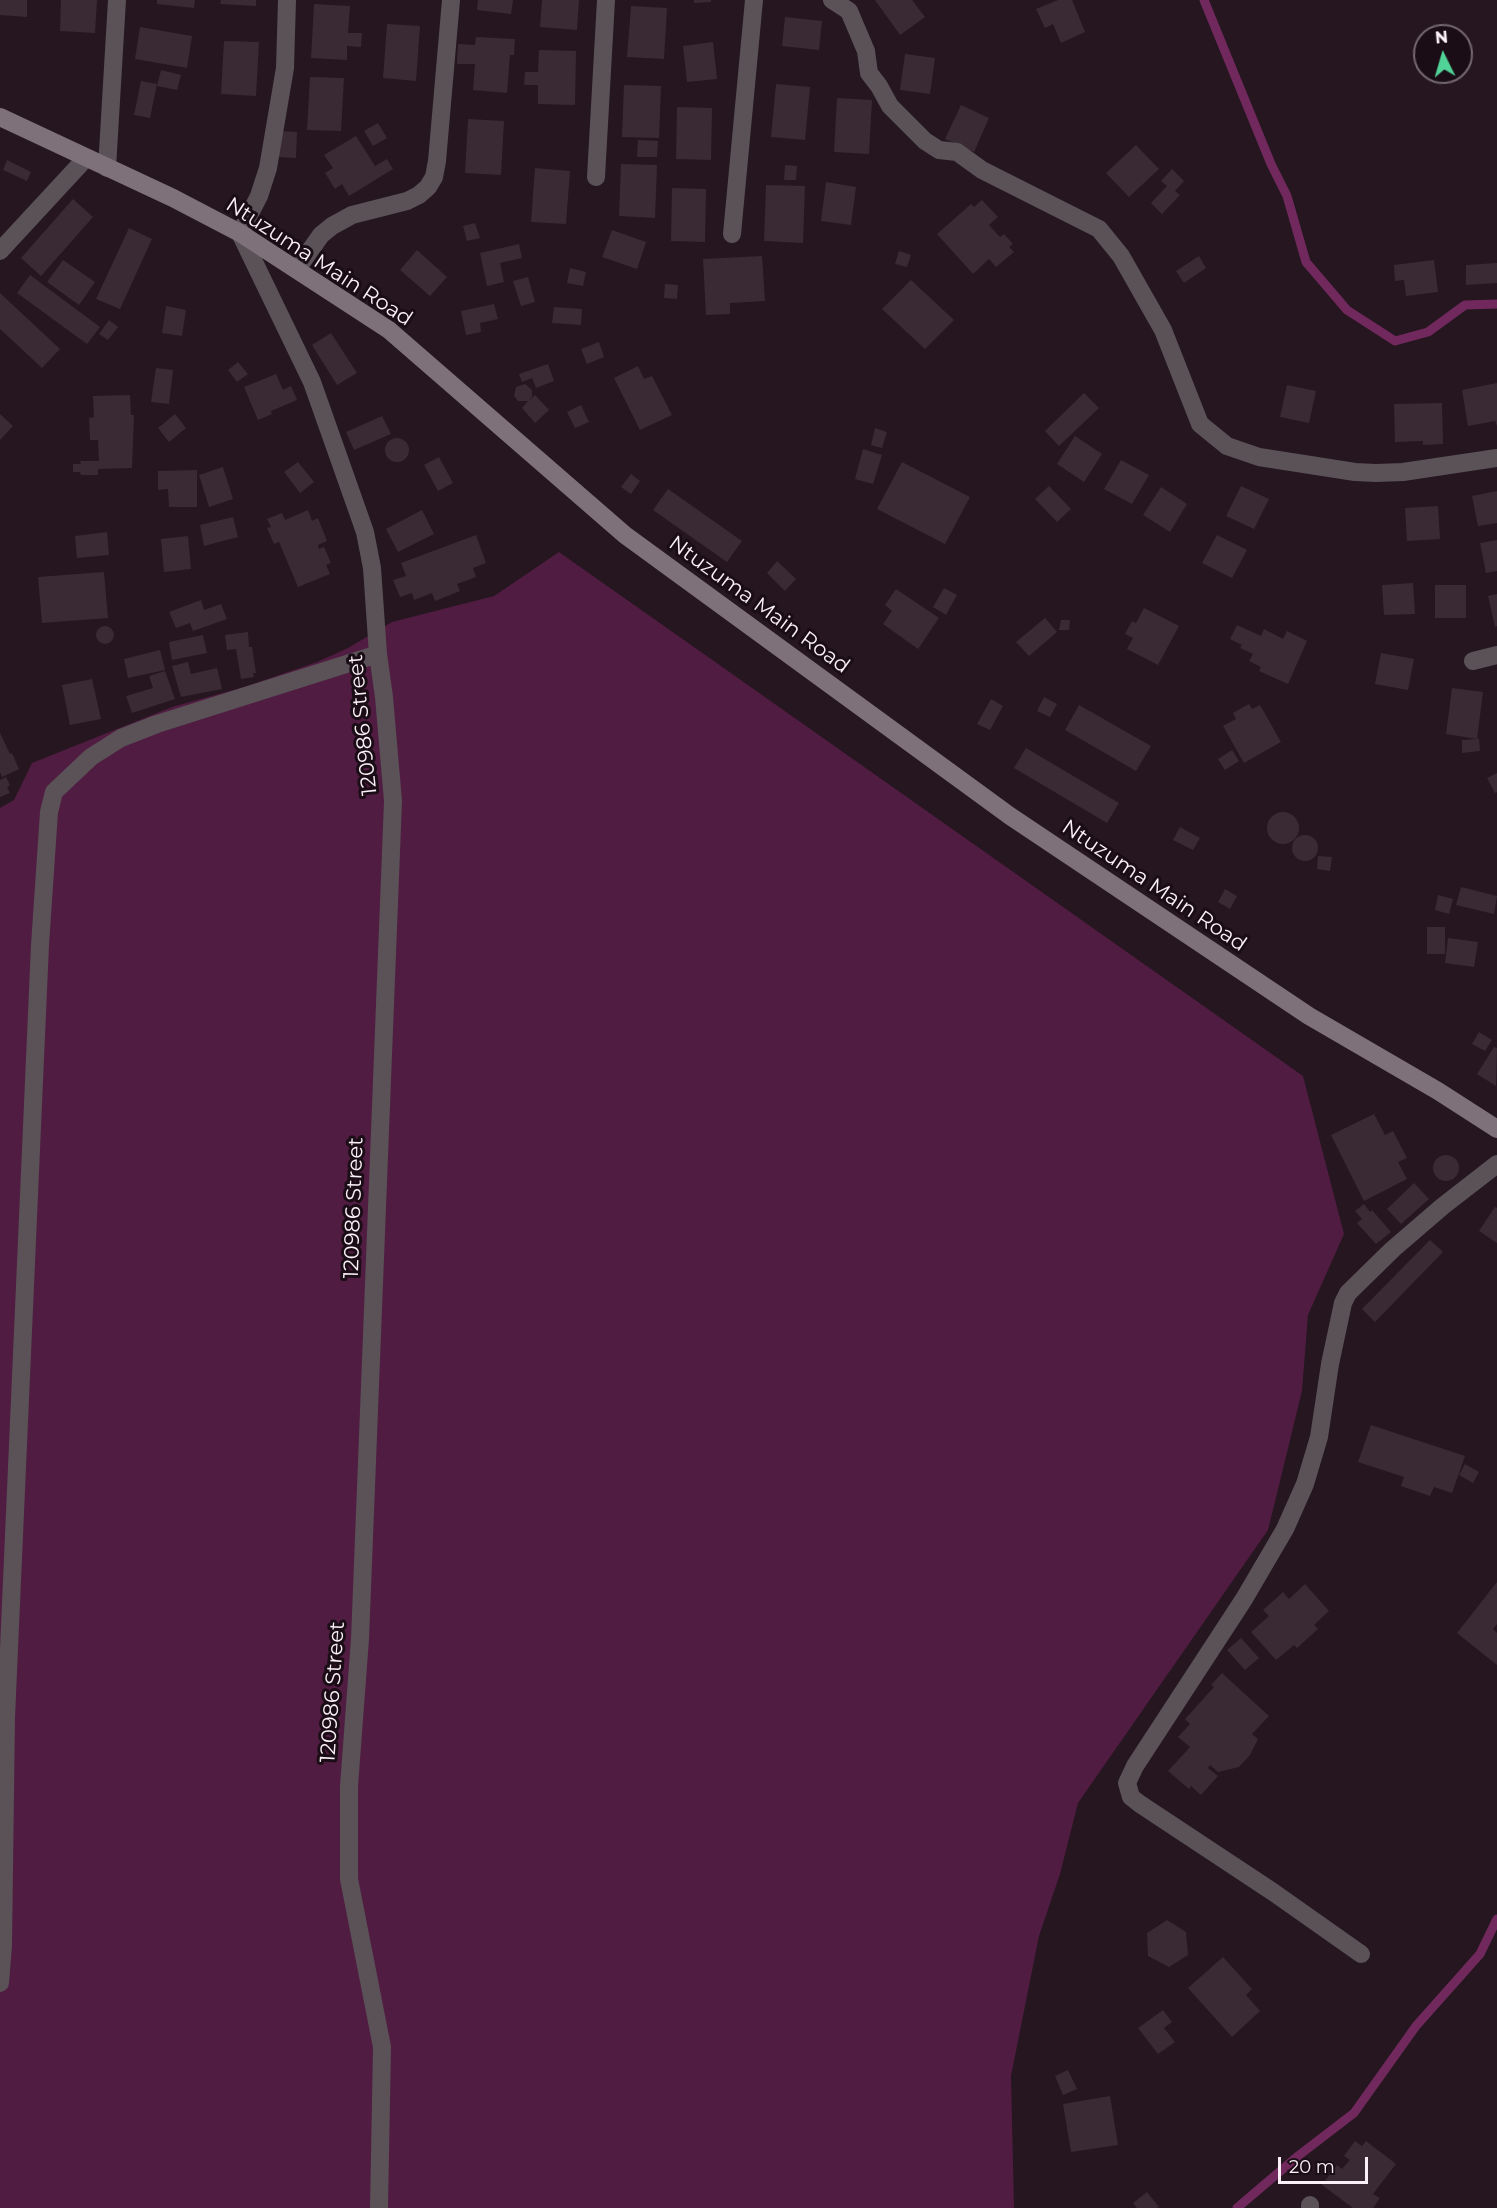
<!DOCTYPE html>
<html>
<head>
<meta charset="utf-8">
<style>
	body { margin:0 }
	#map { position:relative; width:1497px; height:2208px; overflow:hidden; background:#251620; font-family:Montserrat,sans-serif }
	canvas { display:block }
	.north { position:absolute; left:1413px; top:24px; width:60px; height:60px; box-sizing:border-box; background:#1b0d16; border:2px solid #756870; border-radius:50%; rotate:355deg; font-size:16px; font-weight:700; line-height:24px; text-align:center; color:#fbf0f7 }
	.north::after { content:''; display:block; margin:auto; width:21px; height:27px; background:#51d398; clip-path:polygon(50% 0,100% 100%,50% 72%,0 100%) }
	.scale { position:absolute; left:1278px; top:2157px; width:90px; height:27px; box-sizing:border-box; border:3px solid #fbf0f7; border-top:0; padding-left:8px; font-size:18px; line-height:21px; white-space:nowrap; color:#fbf0f7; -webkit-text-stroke:4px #1b0d16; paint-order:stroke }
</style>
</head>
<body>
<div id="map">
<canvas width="1497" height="2208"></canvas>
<div class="north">N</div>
<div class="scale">20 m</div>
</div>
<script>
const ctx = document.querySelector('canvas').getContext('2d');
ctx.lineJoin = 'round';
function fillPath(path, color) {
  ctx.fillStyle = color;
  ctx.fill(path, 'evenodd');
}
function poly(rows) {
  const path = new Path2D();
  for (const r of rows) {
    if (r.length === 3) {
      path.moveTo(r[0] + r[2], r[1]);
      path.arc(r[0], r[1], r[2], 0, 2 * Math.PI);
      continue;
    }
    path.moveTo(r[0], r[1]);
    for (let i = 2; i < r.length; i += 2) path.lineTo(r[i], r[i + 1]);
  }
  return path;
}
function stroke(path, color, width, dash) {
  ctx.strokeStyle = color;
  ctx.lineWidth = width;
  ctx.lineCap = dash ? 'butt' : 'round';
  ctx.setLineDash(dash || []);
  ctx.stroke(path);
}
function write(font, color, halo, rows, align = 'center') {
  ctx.font = font + ' Montserrat,sans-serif';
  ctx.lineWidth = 6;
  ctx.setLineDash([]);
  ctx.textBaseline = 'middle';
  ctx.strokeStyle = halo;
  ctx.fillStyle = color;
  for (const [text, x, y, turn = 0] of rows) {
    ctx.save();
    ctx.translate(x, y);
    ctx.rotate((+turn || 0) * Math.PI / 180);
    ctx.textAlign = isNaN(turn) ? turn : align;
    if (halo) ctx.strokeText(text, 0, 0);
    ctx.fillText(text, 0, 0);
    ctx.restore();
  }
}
const green = poly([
	[559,552,1303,1076,1344,1234,1308,1315,1302,1391,1268,1530,1078,1803,1060,1874,1039,1936,1011,2076,1014,2208,0,2208,0,808,14,800,32,763,172,707,244,687,317,662,348,648,392,622,494,596]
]);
const stream = poly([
	[1204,0,1271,164,1287,196,1306,262,1347,310,1395,341,1428,332,1465,305,1497,304],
	[1237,2208,1298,2156,1354,2113,1416,2026,1480,1954,1497,1919]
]);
const building = poly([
	[0,0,27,0,27,17,0,15],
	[61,0,97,0,95,33,60,31],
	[157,0,195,0,194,8,157,4],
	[221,0,256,0,256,6,220,4],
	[478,0,513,0,511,14,477,10],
	[542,0,579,0,577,30,540,27],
	[694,0,711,0,711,2,694,3],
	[875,0,912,0,925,17,900,35],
	[1058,0,1072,0,1085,32,1061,43,1053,24,1045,28,1036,9],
	[314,4,350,6,348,33,362,33,361,47,347,46,347,60,311,58],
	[631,6,667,8,664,59,627,57],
	[785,17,822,21,819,50,782,46],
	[387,24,420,26,416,81,383,78],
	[140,27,192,36,187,68,135,59],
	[476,37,515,39,514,55,510,55,507,93,473,90,475,64,457,64,458,44,475,45],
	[224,41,259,42,256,96,221,94],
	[713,42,717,79,687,82,683,46],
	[539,50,576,51,575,105,538,104,538,85,524,85,525,72,538,72],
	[905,54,935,58,930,94,900,90],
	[161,70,181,75,177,90,157,86],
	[310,77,344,78,341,131,307,130],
	[141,81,157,84,150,118,134,115],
	[776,84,810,87,805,140,771,137],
	[624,85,661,86,659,138,622,137],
	[837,98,872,100,869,154,834,152],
	[961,105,989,118,974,152,945,139],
	[677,107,712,108,711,160,676,159],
	[468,119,504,121,501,175,465,173],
	[378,123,387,138,373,146,364,131],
	[280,131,297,132,296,158,278,157],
	[356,136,375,166,387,159,393,169,349,196,342,184,335,189,325,173,333,168,324,155],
	[638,140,658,141,657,157,637,157],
	[1136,145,1159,169,1129,197,1106,173],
	[7,160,31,172,27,181,3,170],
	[621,164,657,165,655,218,619,216],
	[785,165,797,166,796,180,784,180],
	[535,168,570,171,566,224,531,222],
	[1172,169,1184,181,1175,191,1180,195,1162,214,1151,203,1167,186,1161,181],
	[826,182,856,187,851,225,821,221],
	[766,185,805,186,803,243,764,241],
	[672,188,706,189,705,242,671,241],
	[73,199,93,217,41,276,21,258],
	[982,200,998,217,989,225,1000,237,1004,234,1013,244,1009,247,1014,252,996,267,989,259,973,274,937,234,971,204,974,207],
	[475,223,480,238,467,241,463,226],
	[129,228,152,239,120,309,96,299],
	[612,230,646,242,637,269,602,257],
	[519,244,522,258,500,263,504,282,487,286,480,253],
	[417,250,447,277,430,296,400,270],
	[899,251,911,255,907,267,895,264],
	[762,256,765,301,730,303,730,314,706,315,703,259],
	[1199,256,1206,268,1184,283,1176,271],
	[63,260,95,282,79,305,47,282],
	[1434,260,1438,292,1406,296,1404,280,1395,281,1394,265],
	[1497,263,1497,283,1466,285,1466,265],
	[570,268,586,272,583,286,567,283],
	[30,275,100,327,87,344,17,293],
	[528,277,535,302,521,306,513,281],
	[911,280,954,320,925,349,882,309],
	[665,284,678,285,677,299,664,298],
	[0,293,60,349,42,368,0,329],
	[494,304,498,319,480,323,481,332,466,335,461,311],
	[166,306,186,310,182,336,162,333],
	[554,307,582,309,581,325,552,323],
	[109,320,118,327,108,340,99,334],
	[331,333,357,373,337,385,312,345],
	[599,342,604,357,587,364,581,349],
	[238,362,248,374,237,382,228,370],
	[548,364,554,381,536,388,532,378,522,382,519,374],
	[638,366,644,379,652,376,672,415,640,430,614,378],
	[156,368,173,370,169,404,151,402],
	[276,374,283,390,291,386,297,400,271,411,272,414,258,420,244,387],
	[1497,383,1497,426,1495,421,1468,426,1462,390],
	[525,384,532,390,532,397,529,401,535,395,549,410,535,423,522,408,528,401,518,401,514,396,516,387],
	[1287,385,1316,391,1309,423,1280,417],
	[1084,393,1099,408,1059,446,1045,431],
	[130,395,131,415,134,415,132,468,98,469,98,475,81,475,80,472,73,472,73,464,81,464,80,461,99,461,98,440,90,440,89,418,94,417,93,396],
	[1442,403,1443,444,1423,445,1423,441,1395,442,1394,404],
	[581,405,589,422,575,428,567,412],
	[0,414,13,426,0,440],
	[175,414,186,428,169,442,158,428],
	[382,416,391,434,354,450,346,432],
	[875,428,887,432,882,448,871,445],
	[1075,436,1102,454,1084,482,1057,464],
	[397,450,12],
	[863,449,882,455,873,484,855,479],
	[439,457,453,483,438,491,424,465],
	[1121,460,1149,475,1132,504,1104,489],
	[298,462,314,482,300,493,284,472],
	[902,462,970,497,945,544,877,509],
	[223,467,233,499,209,507,199,475],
	[197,470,197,507,169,507,168,489,158,490,158,471],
	[631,474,640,481,631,494,621,487],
	[1049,486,1071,509,1057,522,1035,499],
	[1241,486,1269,499,1254,529,1226,516],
	[1161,487,1187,504,1170,532,1143,515],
	[668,489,742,541,727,562,653,510],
	[1497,491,1497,523,1478,526,1472,496],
	[1438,506,1440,539,1407,541,1405,508],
	[308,510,312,521,318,518,327,541,318,545,319,549,324,547,331,563,326,565,330,574,298,587,279,542,274,544,267,528,271,527,267,519,282,513,285,520],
	[422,510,434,534,398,552,386,529],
	[233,517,238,537,204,546,200,525],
	[107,532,109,555,77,558,75,536],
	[476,535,486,563,473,568,476,577,457,584,460,591,435,601,432,593,414,600,412,593,400,597,393,580,406,576,401,563],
	[1217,535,1247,550,1232,578,1202,563],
	[188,536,191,569,164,572,161,539],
	[1497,540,1497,571,1486,573,1480,543],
	[777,561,796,579,785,591,767,573],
	[104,572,108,618,42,623,38,577],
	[1413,583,1415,614,1384,615,1382,585],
	[1435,585,1466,585,1466,618,1435,618],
	[944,588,957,595,946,615,933,607],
	[896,589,939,618,918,649,883,624,892,611,885,605],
	[1497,594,1497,626,1495,627,1488,596],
	[201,600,204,610,221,604,227,619,193,631,190,623,176,628,169,612],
	[1144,608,1179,626,1158,665,1127,649,1133,638,1125,634,1132,621,1136,623],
	[1045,618,1057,632,1029,656,1016,642],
	[1061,620,1070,620,1069,630,1059,630],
	[1237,625,1261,636,1264,629,1283,639,1287,631,1307,641,1288,684,1259,671,1261,667,1249,661,1253,654,1240,648,1242,645,1230,639],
	[105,635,9],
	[248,632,249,647,252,647,256,673,253,673,254,677,241,679,236,649,227,650,225,635],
	[203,635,207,653,172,660,169,642],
	[160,650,165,670,128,678,124,659],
	[1381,653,1414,659,1408,690,1375,684],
	[188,662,191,674,217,668,222,689,181,697,172,666],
	[165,671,175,699,132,713,126,696,153,688,149,676],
	[92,679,101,719,70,725,62,685],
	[1452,688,1483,692,1477,739,1479,738,1480,751,1462,753,1462,740,1477,739,1446,734],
	[1044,697,1057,704,1050,717,1037,711],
	[991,699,1003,706,990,730,977,724],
	[1249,704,1252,709,1260,705,1281,742,1244,763,1223,726,1236,719,1233,713],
	[1079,705,1151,746,1136,771,1065,730],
	[0,733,10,754,12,753,19,769,2,777,0,772],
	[1026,748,1119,803,1107,823,1014,768],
	[1232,750,1239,761,1225,770,1218,759],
	[1497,773,1497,792,1495,793,1487,778],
	[6,777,10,785,7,787,10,793,0,797,0,780],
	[1283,828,16],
	[1180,827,1200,838,1193,850,1173,840],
	[1305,848,13],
	[1318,856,1332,857,1330,871,1317,869],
	[1461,887,1497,896,1494,914,1456,905],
	[1225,889,1237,896,1230,909,1218,902],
	[1438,895,1453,899,1449,914,1435,910],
	[1427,927,1445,927,1445,954,1427,954],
	[1448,938,1478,942,1474,967,1445,963],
	[1479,1032,1492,1040,1485,1051,1472,1044],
	[1494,1047,1497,1048,1496,1086,1477,1074],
	[1374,1114,1385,1135,1393,1131,1407,1158,1398,1162,1407,1179,1364,1201,1331,1135],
	[1446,1168,13],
	[1414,1183,1429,1199,1401,1224,1387,1209],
	[1364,1204,1370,1212,1372,1210,1391,1232,1376,1244,1357,1223,1362,1219,1355,1211],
	[1495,1207,1497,1208,1497,1243,1479,1231],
	[1430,1240,1443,1252,1375,1322,1362,1309],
	[1371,1425,1465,1456,1452,1493,1434,1487,1430,1496,1401,1486,1404,1477,1358,1462],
	[1465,1464,1479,1472,1473,1483,1459,1475],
	[1497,1582,1497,1624,1493,1629,1497,1633,1497,1665,1457,1633],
	[1305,1584,1329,1611,1314,1625,1318,1629,1297,1648,1294,1645,1276,1660,1251,1632,1269,1616,1263,1610,1283,1592,1289,1599],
	[1241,1638,1259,1658,1245,1670,1227,1650],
	[1222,1673,1269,1716,1252,1734,1258,1739,1250,1755,1239,1767,1218,1772,1210,1765,1208,1768,1218,1776,1201,1795,1191,1786,1189,1789,1168,1771,1190,1747,1178,1737,1190,1724,1185,1719,1214,1687,1211,1685],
	[1167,1920,1186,1932,1188,1955,1169,1967,1148,1956,1147,1933],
	[1223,1957,1252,1989,1246,1995,1260,2011,1232,2037,1188,1988],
	[1163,2010,1172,2022,1164,2028,1175,2042,1158,2054,1138,2028],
	[1068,2070,1077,2089,1063,2095,1055,2076],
	[1110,2096,1118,2145,1071,2152,1063,2104],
	[1355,2141,1362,2146,1366,2141,1396,2164,1373,2194,1380,2198,1373,2208,1353,2208,1322,2185,1337,2165,1342,2169,1350,2160,1344,2156],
	[1147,2192,1159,2207,1157,2208,1137,2208,1133,2203]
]);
const service = poly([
	[1473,661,1497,655]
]);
const minor = poly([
	[287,0,285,68,268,168,259,196,240,233,312,382,365,532,372,568,378,654,384,697,393,801,360,1639,349,1786,349,1879,382,2047,379,2208],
	[832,0,849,11,866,51,869,73,879,86,890,106,925,141,939,150,957,152,982,170,1099,229,1121,256,1163,330,1200,424,1227,446,1259,457,1355,472,1376,473,1403,472,1497,458],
	[107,168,117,0],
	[596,177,606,0],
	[732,234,754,0],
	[0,251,86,158],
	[297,269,321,235,332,226,352,215,407,201,419,195,428,187,434,177,437,161,451,0],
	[1361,1954,1273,1892,1140,1804,1131,1797,1127,1783,1135,1766,1244,1599,1285,1529,1305,1484,1319,1437,1330,1364,1343,1303,1348,1293,1393,1249,1443,1206,1497,1164],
	[0,1983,3,1945,6,1717,40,945,49,812,54,792,91,757,121,738,157,724,378,654],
	[1310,2208,1310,2205]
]);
const secondary = poly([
	[0,117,173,198,240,233,389,330,625,535,1010,816,1309,1016,1438,1091,1497,1129]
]);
const streetNames = [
	["Ntuzuma Main Road",319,262,33],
	["Ntuzuma Main Road",759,605,36],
	["120986 Street",363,725,-96],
	["Ntuzuma Main Road",1154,886,34],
	["120986 Street",354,1208,-88],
	["120986 Street",333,1692,-86]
];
fillPath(green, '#501c41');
stroke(stream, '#71295d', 9);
fillPath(building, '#3a2a34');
stroke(service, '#5a5257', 18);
stroke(minor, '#5a5257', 18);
stroke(secondary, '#7e7179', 18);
write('21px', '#fbf0f7', '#1b0d16', streetNames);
</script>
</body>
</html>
